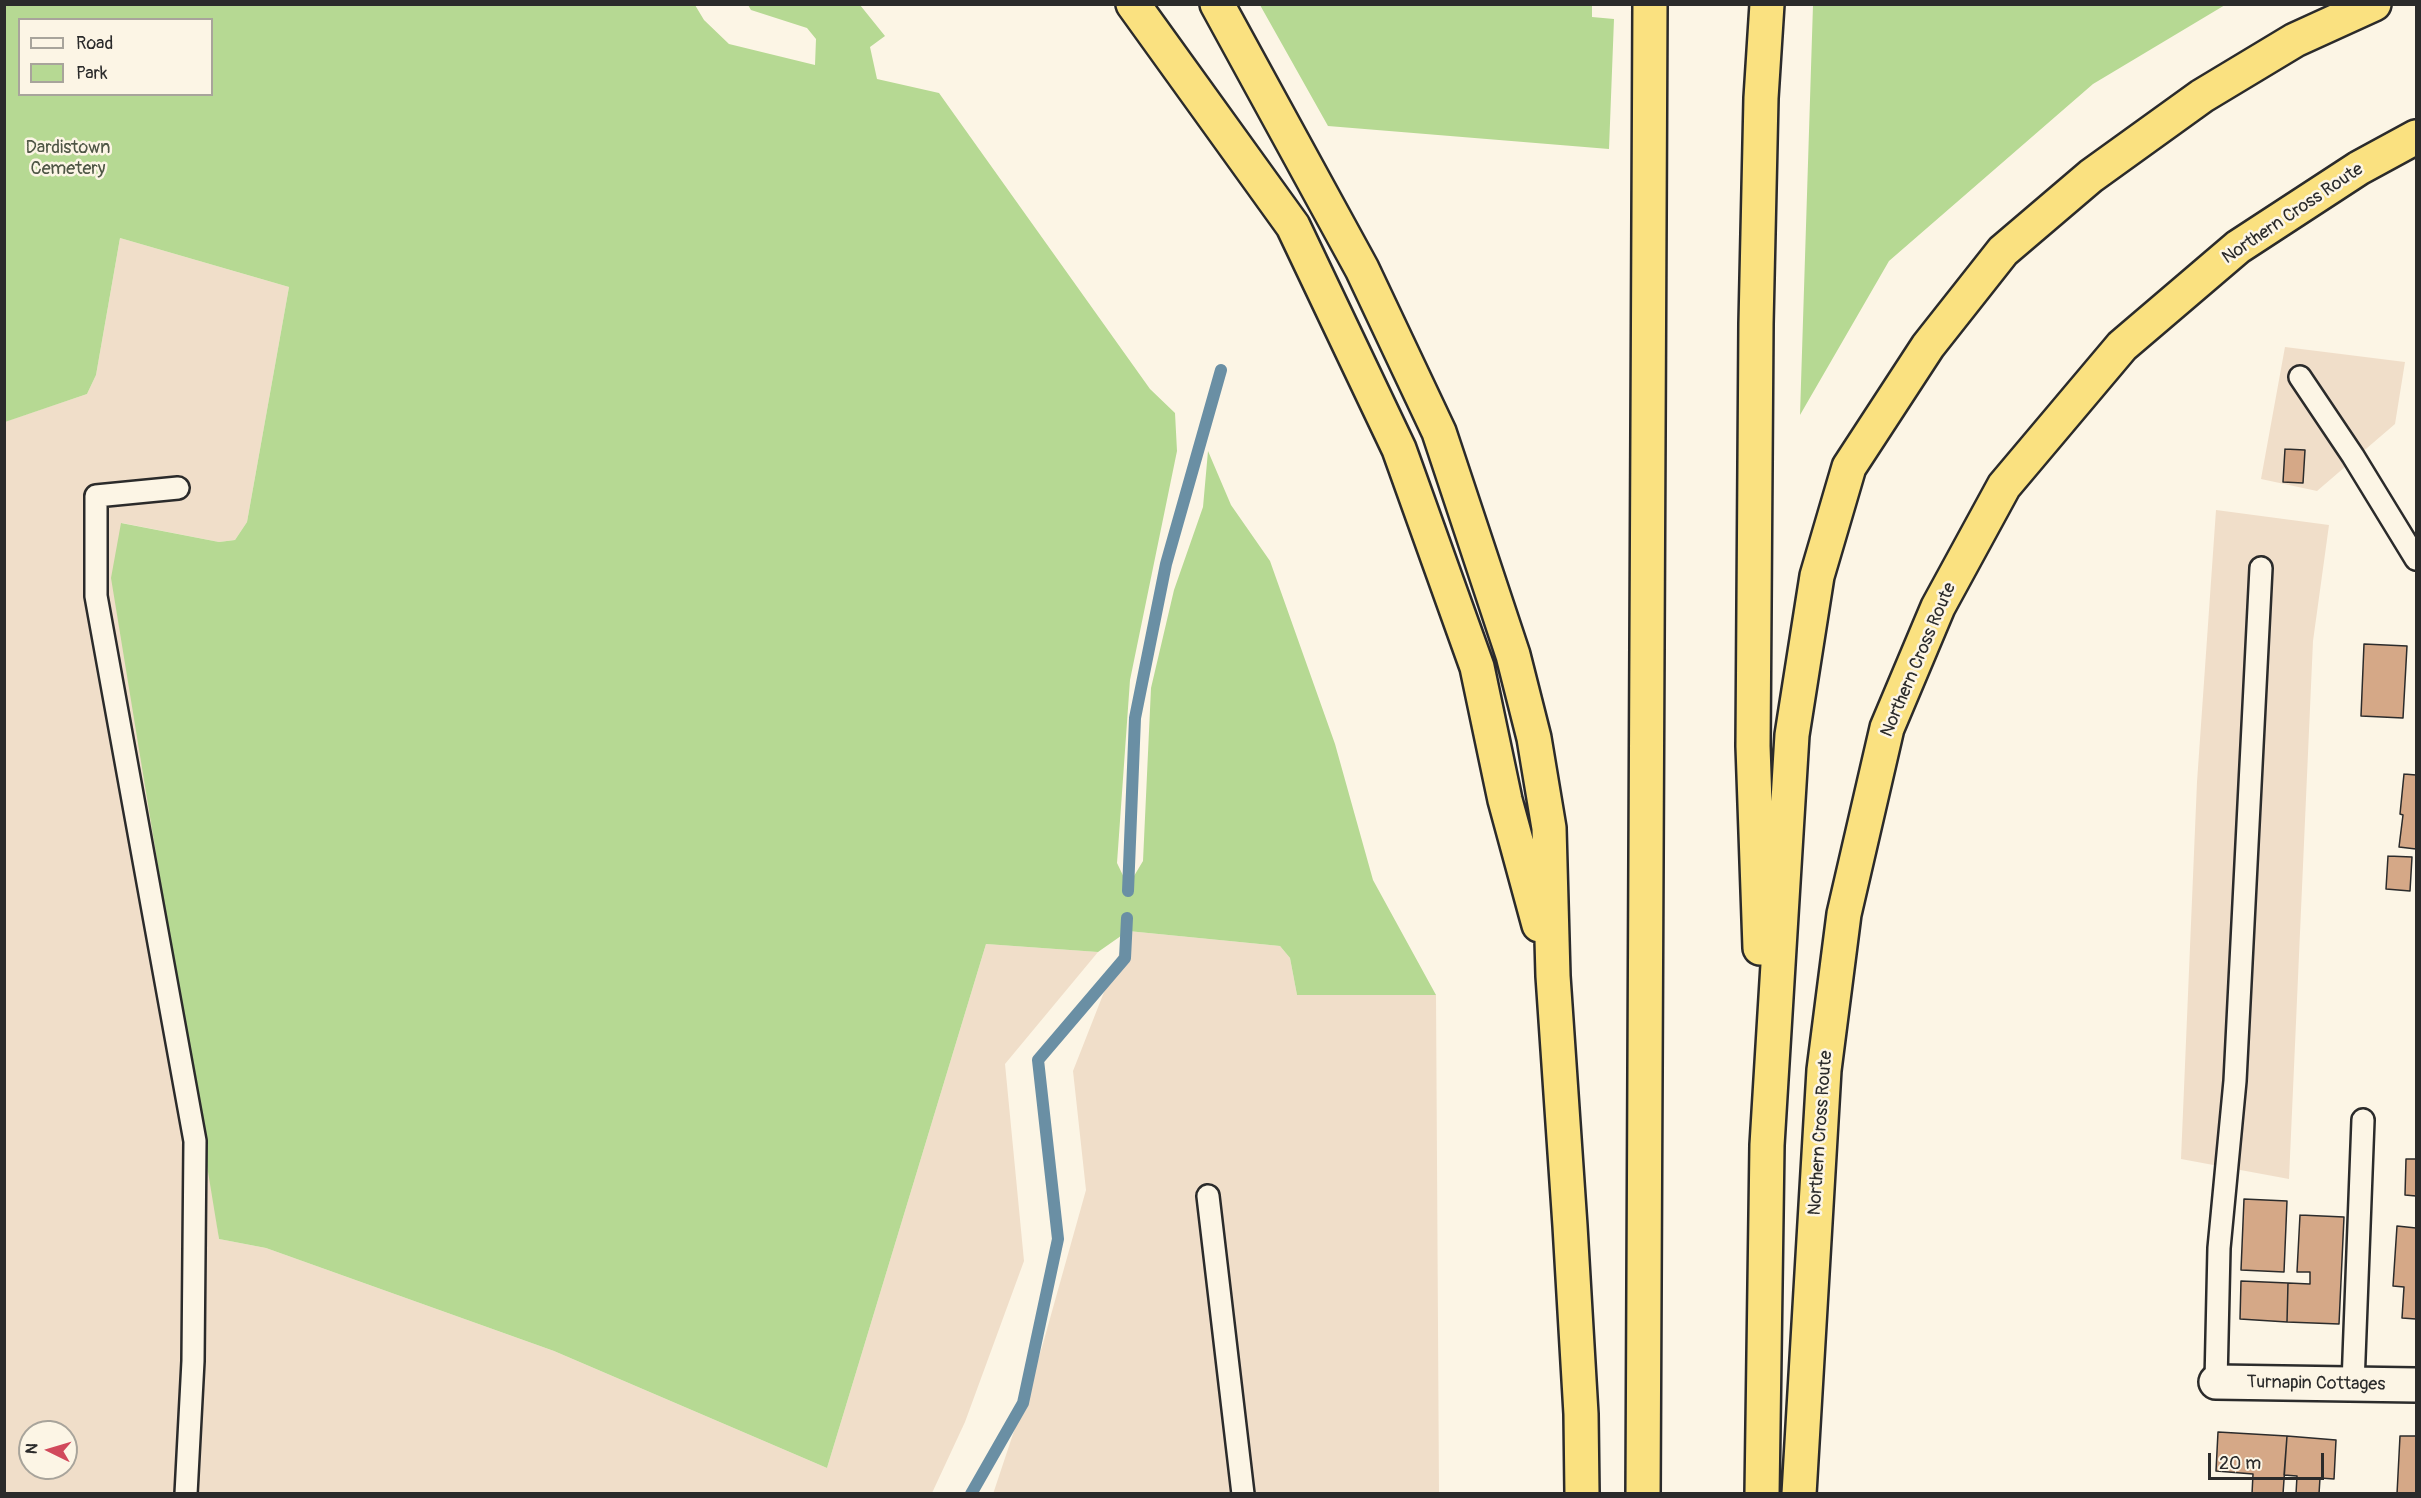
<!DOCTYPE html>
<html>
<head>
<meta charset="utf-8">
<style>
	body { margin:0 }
	#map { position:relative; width:2421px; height:1498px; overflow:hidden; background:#fcf5e5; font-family:Pangolin,sans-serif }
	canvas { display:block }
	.frame { position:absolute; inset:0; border:6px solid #2b2b2b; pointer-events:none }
	.legend { position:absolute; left:18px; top:18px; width:195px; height:78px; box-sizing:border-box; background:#fcf5e5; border:2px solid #a8a49b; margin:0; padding:8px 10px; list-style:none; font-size:18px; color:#2b2b2b }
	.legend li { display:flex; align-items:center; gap:12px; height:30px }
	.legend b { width:30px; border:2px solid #a8a49b }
	.north { position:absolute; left:18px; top:1420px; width:60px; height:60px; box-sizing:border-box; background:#fcf5e5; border:2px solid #a8a49b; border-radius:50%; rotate:275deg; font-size:16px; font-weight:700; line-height:24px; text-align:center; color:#2b2b2b }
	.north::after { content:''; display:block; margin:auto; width:21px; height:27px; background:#d1495b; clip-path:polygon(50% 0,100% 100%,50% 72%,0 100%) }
	.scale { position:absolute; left:2208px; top:1453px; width:116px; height:27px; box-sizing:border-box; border:3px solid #2b2b2b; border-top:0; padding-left:8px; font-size:18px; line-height:21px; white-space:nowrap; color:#2b2b2b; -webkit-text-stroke:4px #fcf5e5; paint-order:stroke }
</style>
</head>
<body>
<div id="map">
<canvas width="2421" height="1498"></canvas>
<div class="frame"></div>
<ul class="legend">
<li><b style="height:8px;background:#fcf5e5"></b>Road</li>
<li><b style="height:16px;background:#b6d993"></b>Park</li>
</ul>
<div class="north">N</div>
<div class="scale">20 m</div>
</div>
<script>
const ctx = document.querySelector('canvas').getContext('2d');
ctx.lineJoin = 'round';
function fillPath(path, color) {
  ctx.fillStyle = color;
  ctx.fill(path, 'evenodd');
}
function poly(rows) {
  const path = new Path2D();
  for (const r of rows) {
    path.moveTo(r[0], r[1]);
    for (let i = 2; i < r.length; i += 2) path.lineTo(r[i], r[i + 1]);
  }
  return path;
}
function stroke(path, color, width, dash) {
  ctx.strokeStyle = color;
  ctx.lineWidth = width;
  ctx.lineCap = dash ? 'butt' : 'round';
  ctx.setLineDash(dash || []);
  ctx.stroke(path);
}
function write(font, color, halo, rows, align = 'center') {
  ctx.font = font + ' Pangolin,sans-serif';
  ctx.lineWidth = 5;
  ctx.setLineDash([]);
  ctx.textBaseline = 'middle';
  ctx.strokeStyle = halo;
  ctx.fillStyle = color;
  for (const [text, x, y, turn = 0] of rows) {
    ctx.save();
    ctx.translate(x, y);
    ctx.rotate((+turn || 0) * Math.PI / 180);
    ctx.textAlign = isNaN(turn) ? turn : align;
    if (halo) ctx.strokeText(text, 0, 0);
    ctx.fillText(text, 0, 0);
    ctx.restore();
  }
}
const built = poly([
	[120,238,289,287,247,522,235,540,219,542,122,523,219,1239,266,1248,554,1351,827,1468,986,944,1098,952,1005,1064,1024,1261,965,1422,932,1493,5,1493,4,422,87,394,96,375],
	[30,1432,66,1432,66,1468,30,1468],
	[2285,347,2405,362,2395,424,2317,491,2261,479],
	[2216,510,2329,525,2313,641,2289,1179,2181,1159,2197,782],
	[1128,931,1280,946,1290,958,1297,995,1436,995,1439,1493,993,1494,1042,1347,1086,1190,1073,1071]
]);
const green = poly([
	[4,5,695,5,704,20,729,44,815,65,816,39,807,28,751,10,748,5,860,5,885,36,870,47,877,79,939,93,1150,389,1175,413,1177,451,1130,680,1117,863,1128,886,1143,861,1151,688,1174,590,1203,507,1208,451,1231,505,1270,561,1335,744,1373,880,1436,995,1297,995,1290,958,1280,946,1128,931,1098,952,986,944,827,1468,554,1351,266,1248,219,1239,111,578,121,523,219,542,235,540,247,522,289,287,120,238,96,375,87,394,5,422],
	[20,20,212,20,212,94,20,94],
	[1260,5,1592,5,1592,17,1614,19,1609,149,1328,126],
	[1813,5,1813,4,2225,5,2093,84,1889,261,1800,415]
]);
const stream = poly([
	[1128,891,1135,718,1166,564,1221,370],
	[971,1494,1023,1403,1058,1239,1038,1060,1125,958,1127,918]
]);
const building = poly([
	[2285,449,2305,450,2303,483,2283,482,2285,449],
	[2364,644,2407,646,2403,718,2361,716,2364,644],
	[2404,774,2416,775,2416,849,2399,847,2403,815,2400,814,2404,774],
	[2388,856,2412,857,2410,891,2386,889,2388,856],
	[2406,1159,2416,1159,2416,1196,2405,1195,2406,1159],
	[2244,1199,2287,1201,2284,1272,2241,1270,2244,1199],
	[2300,1215,2344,1217,2339,1324,2287,1322,2288,1283,2310,1284,2310,1272,2297,1272,2300,1215],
	[2397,1226,2416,1228,2416,1319,2402,1318,2404,1287,2393,1286,2397,1226],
	[2241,1281,2288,1283,2287,1322,2240,1319,2241,1281],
	[2218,1432,2287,1436,2283,1494,2252,1494,2253,1474,2216,1471,2218,1432],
	[2287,1436,2336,1440,2334,1479,2320,1478,2319,1494,2296,1494,2297,1476,2284,1475,2287,1436],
	[2400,1436,2416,1436,2416,1494,2397,1494,2400,1436]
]);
const lane = poly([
	[2300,377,2353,456,2416,559],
	[178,488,96,496,96,596,195,1141,193,1361,186,1494],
	[1208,1196,1243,1494],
	[2216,1382,2219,1248,2235,1081,2261,568],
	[2353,1384,2363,1120]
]);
const street = poly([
	[2216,1382,2416,1385]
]);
const highway = poly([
	[1133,4,1293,226,1399,449,1477,667,1505,800,1539,925],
	[1217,4,1362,269,1439,432,1513,655,1534,738,1549,828,1553,976,1570,1226,1581,1414,1582,1494],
	[1760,948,1753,746,1756,324,1761,98,1767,4],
	[1643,1494,1650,4],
	[1762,1494,1767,1145,1792,735,1817,576,1849,467,1928,346,2003,251,2091,176,2202,96,2295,40,2374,4],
	[1799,1494,1824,1070,1844,914,1887,728,1938,607,2004,486,2122,346,2238,247,2359,168,2416,137]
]);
const parkNames = [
	["Dardistown",68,148],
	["Cemetery",68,169]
];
const streetNames = [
	["Northern Cross Route",2293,214,-34],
	["Northern Cross Route",1919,660,-67],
	["Northern Cross Route",1821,1133,-86],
	["Turnapin Cottages",2316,1384,1]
];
fillPath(built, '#f0dec9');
fillPath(green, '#b6d993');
stroke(stream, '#6a8fa4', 12);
fillPath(building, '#d5a887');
stroke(building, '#2b2b2b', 1.5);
stroke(lane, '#2b2b2b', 26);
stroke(street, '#2b2b2b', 38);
stroke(highway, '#2b2b2b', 38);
stroke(lane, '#fcf5e5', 21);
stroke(street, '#fcf5e5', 33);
stroke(highway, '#fae180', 33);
write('18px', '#4e5645', '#fcf5e5', parkNames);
write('18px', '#2b2b2b', '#fcf5e5', streetNames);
</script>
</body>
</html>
